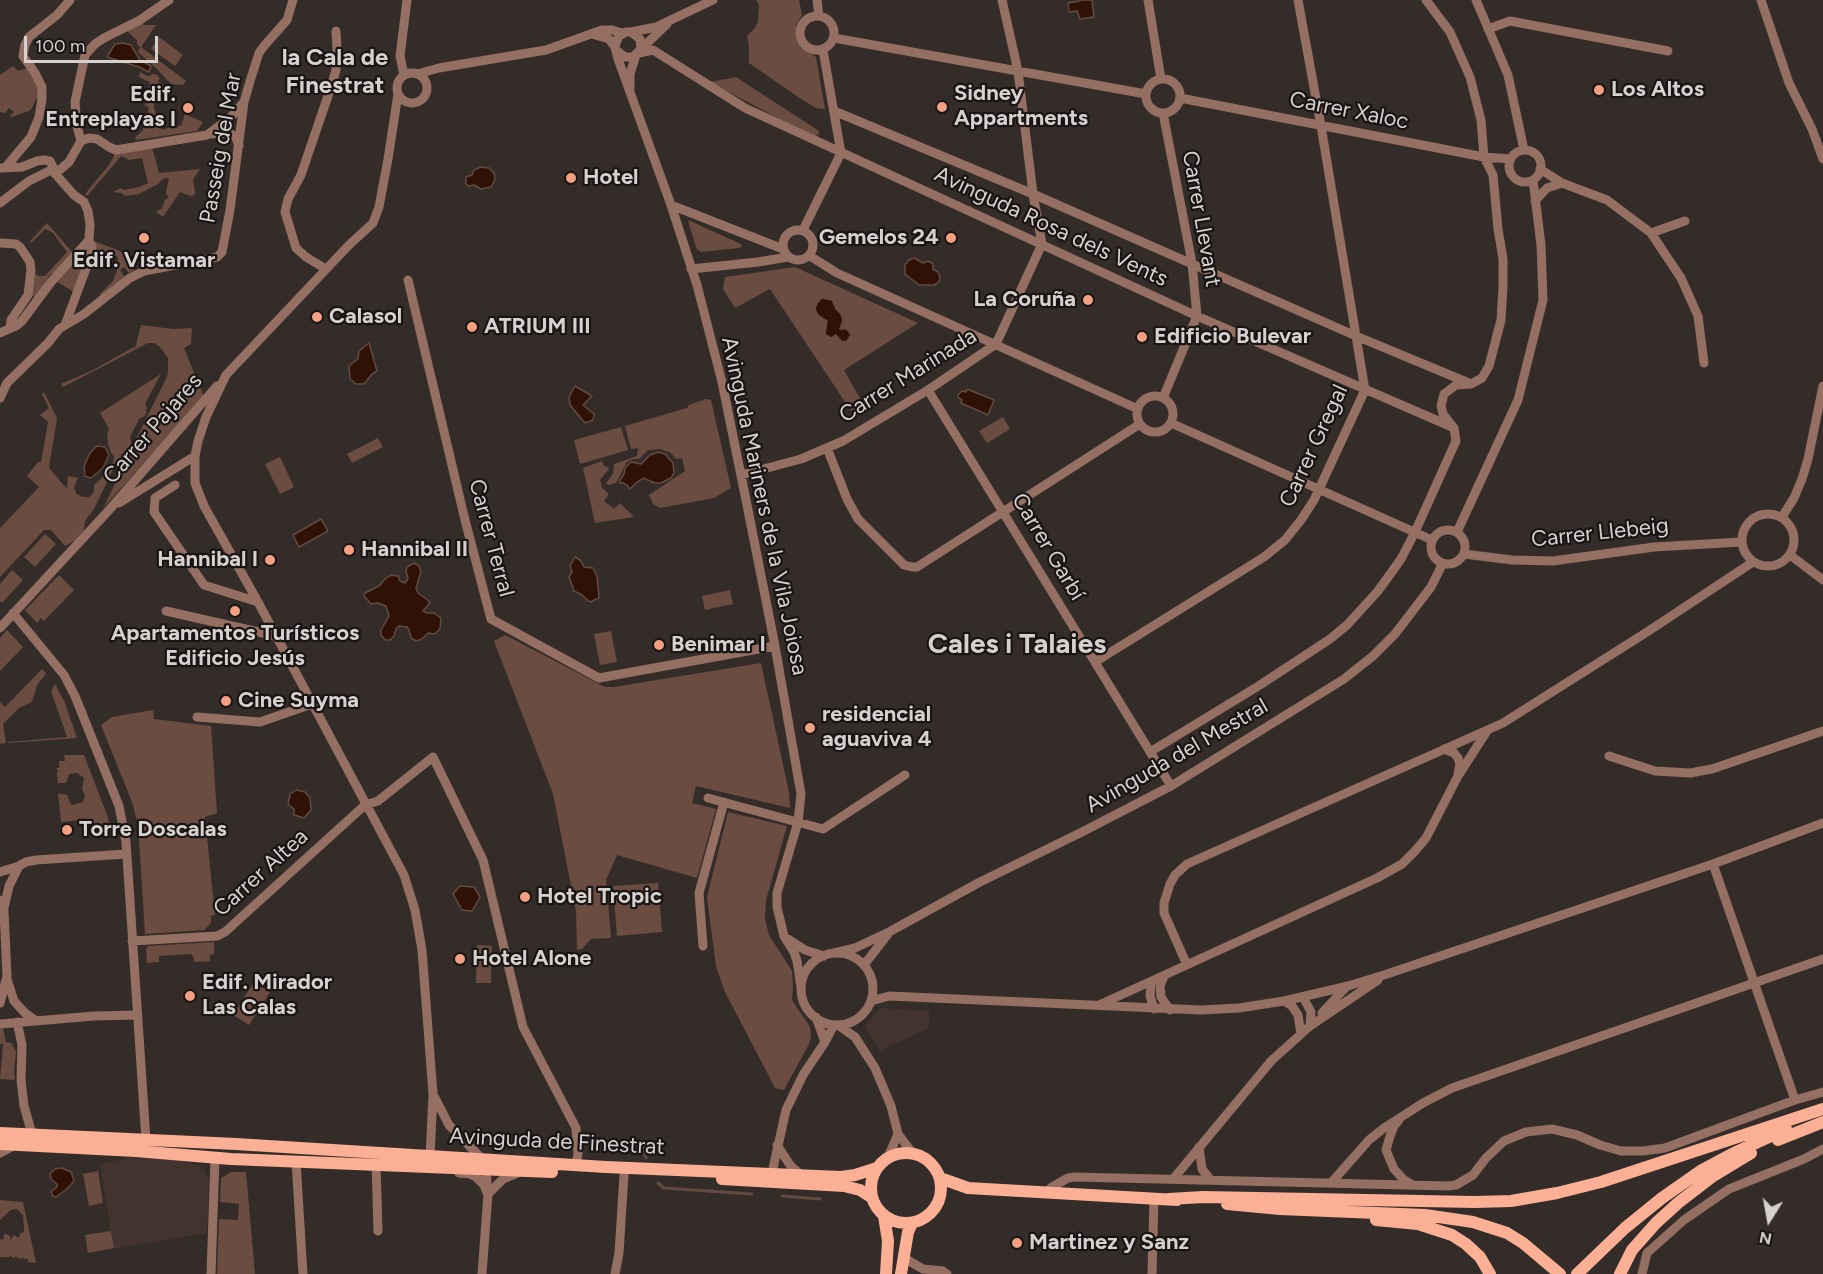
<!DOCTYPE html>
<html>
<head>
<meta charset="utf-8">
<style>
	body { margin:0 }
	#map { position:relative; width:1823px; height:1274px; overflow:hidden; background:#342c29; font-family:Figtree,sans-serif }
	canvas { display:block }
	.north { position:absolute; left:1739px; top:1190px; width:60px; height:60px; -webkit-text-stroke:4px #191514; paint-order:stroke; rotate:191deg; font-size:16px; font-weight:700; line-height:24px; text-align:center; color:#d6d1cf }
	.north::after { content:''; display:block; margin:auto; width:21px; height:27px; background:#d6d1cf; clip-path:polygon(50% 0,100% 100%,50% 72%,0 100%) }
	.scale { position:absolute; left:24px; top:36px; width:134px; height:27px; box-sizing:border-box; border:3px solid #d6d1cf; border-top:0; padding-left:8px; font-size:18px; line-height:21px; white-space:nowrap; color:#d6d1cf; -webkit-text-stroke:4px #191514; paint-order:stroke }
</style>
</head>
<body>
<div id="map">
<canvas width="1823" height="1274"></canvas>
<div class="north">N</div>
<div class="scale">100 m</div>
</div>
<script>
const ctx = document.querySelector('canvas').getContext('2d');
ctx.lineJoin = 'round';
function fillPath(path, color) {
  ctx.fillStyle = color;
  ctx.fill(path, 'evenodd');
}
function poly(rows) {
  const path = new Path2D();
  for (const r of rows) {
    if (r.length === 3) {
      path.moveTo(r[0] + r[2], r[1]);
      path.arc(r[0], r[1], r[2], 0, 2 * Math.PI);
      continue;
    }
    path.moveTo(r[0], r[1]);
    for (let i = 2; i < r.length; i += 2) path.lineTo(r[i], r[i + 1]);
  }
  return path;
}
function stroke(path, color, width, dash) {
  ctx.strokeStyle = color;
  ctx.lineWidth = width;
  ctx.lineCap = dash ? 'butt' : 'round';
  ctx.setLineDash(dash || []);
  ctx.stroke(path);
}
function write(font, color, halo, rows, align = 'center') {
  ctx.font = font + ' Figtree,sans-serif';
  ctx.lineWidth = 4.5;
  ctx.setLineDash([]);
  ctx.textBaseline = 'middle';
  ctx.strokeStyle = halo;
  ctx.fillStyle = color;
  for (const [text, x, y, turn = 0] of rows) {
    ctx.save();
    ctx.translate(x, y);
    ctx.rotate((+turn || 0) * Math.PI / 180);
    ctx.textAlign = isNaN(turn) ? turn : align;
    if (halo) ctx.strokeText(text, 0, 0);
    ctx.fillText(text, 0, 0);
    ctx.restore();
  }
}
const built = poly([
	[880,1008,929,1011,929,1028,880,1051,865,1026],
	[133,1157,177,1159,203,1168,209,1180,207,1233,114,1249,100,1164]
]);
const green = poly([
	[756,0,799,0,802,15,796,25,797,40,801,48,816,57,825,109,816,108,801,99,749,63,749,47,747,36,755,28,758,20,759,5],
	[143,22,142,24,145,25,156,25,141,47,186,81,183,85,171,84,157,69,138,52,140,47,137,44,137,40,127,31],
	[159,37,183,55,175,66,151,49],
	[13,66,18,71,27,68,38,86,39,99,36,99,32,108,29,111,12,117,10,116,14,112,9,108,5,113,0,112,0,75],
	[140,72,147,76,151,76,152,74,156,74,160,78,158,81,166,87,166,90,155,99,154,108,162,130,174,126,177,128,179,125,181,126,185,114,203,122,197,131,136,140,135,138,143,130,149,107,145,106,150,82,139,77],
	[736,77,819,131,819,134,813,137,710,82],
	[152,147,159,173,200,169,193,179,195,192,195,195,192,195,194,197,180,192,163,217,156,212,162,208,165,200,168,198,166,192,169,178,163,179,158,184,139,194,125,196,121,193,113,192,121,188,124,190,140,187,148,183,142,158,129,160,121,156,88,195,85,196,88,190,109,165,115,154],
	[688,220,741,244,742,246,739,248,701,252,697,249,695,244],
	[47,223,73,253,59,269,49,276,35,297,32,296,35,274,39,276,45,276,67,252,53,233,48,230,45,229,31,243,30,241],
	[94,241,120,251,133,265,134,270,129,273,124,267,120,270,125,277,100,297,100,294,113,281,120,263,117,262,118,258,117,256,106,253,101,261,96,259,96,251],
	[84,253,87,253,87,256,74,292,57,282,81,254],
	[795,267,918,323,844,370,867,411,855,417,770,289,735,308,723,289,725,277],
	[141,325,173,329,192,328,191,344,184,348,204,397,104,507,126,460,118,459,94,509,85,521,84,530,76,540,65,546,51,530,44,530,0,577,0,528,39,487,27,476,38,462,41,462,48,422,40,415,49,408,42,394,44,392,57,418,49,468,67,489,68,476,78,478,74,487,76,493,82,497,89,497,94,492,94,485,110,470,114,459,114,456,111,453,108,443,107,434,109,429,100,413,161,374,145,404,147,408,145,416,139,419,130,437,132,447,166,379,168,372,168,358,160,347,154,343,148,343,63,387,61,384,93,370,134,347,135,348],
	[706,399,711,400,731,488,714,498,660,508,653,504,649,495,685,471,682,458,676,459,671,453,660,449,648,450,639,459,633,459,627,462,616,483,608,485,606,483,613,474,614,464,637,456,638,448,631,449,625,426,687,408,689,405],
	[1003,417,1010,429,987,443,979,431],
	[621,427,628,450,580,464,574,440],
	[378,438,383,447,352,463,347,454],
	[280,457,294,487,280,494,265,464],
	[602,461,604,466,608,467,609,469,600,480,602,488,609,494,604,501,614,509,620,503,634,517,595,523,583,468],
	[45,534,56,544,35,567,24,557],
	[12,570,23,580,2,603,0,601,0,584],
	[59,575,74,590,44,621,41,618,37,623,25,610],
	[730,590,733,604,705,610,702,596],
	[7,630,23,647,0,671,0,638],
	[611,631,617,662,600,665,594,634],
	[505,635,605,687,614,687,761,663,789,792,790,808,696,786,692,803,716,809,697,878,617,855,606,880,611,938,591,939,582,949,577,950,576,911,553,794,494,641],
	[42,669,46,674,37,685,32,702,19,708,3,724,6,743,0,744,0,702,5,707],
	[55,684,65,703,77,738,8,743,8,742,67,737,51,691],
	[153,710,154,719,211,726,217,813,205,817,215,915,211,916,211,923,204,930,145,934,138,825,132,802,101,725,112,717],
	[64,755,84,755,107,815,110,826,91,827,90,822,82,822,82,820,61,822,58,793,67,795,70,803,72,805,83,802,85,795,82,789,84,778,77,773,69,774,66,783,59,783,58,785,57,773,58,771,56,768,59,768,59,761,65,761],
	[728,812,787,826,766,900,765,919,769,935,792,971,793,987,792,1000,810,1027,811,1036,809,1044,784,1090,775,1088,725,992,716,967,707,897],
	[658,883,662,932,617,936,613,886],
	[214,942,214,954,210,955,210,961,194,962,194,958,191,954,159,956,159,962,147,963,146,949,148,946],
	[477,945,492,946,491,983,476,983],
	[254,982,270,992,249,1025,233,1015],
	[3,1028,6,1042,11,1043,16,1051,14,1073,15,1080,0,1079,3,1044,0,1044,0,1029],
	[98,1171,103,1203,89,1206,83,1174],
	[231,1172,246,1172,255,1274,217,1274,219,1219,238,1220,239,1204,220,1202,221,1178],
	[0,1200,23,1202,36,1263,28,1262,28,1259,18,1258,16,1256,14,1258,11,1256,9,1257,0,1257,0,1239,3,1240,4,1235,6,1234,10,1236,10,1240,14,1235,19,1238,20,1233,24,1232,24,1230,23,1215,17,1209,11,1210,0,1220],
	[111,1231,114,1248,88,1253,85,1235]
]);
const water = poly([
	[1080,0,1092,0,1094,17,1080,19,1077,11,1069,12,1068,3,1080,1,1080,0],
	[123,43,131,45,140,60,151,66,149,72,139,67,107,57,115,44,123,43],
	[481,167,489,168,494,173,495,180,491,187,481,189,474,185,469,186,466,184,466,177,472,175,474,170,481,167],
	[914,258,923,263,928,261,933,264,933,269,938,272,940,277,939,282,934,285,919,285,905,274,905,265,909,260,914,258],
	[822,298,832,300,836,309,841,314,843,320,840,329,847,329,851,335,847,341,842,342,836,335,831,338,825,334,827,321,818,315,815,309,817,303,822,298],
	[369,343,377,371,372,374,364,384,356,384,350,379,349,368,350,365,358,359,359,351,369,343],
	[575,386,592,396,583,405,594,414,593,420,585,423,570,405,569,397,575,386],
	[967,389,994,400,988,415,961,403,962,400,958,397,958,395,962,391,966,392,967,389],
	[97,446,105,447,109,455,103,468,91,478,85,476,84,466,90,453,97,446],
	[658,452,665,454,673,463,674,473,671,478,661,483,655,483,643,478,636,483,631,488,629,489,628,486,623,483,620,483,620,480,624,474,625,468,631,462,641,464,650,455,658,452],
	[321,519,328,531,299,547,293,535,321,519],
	[575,557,580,560,584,567,593,568,597,576,599,598,590,602,582,595,574,591,569,577,572,572,570,566,575,557],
	[414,563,419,566,421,572,416,588,418,593,429,601,429,604,423,611,427,613,434,613,441,618,440,629,434,634,428,633,422,639,416,641,411,638,409,630,407,627,399,626,396,629,394,636,390,640,385,640,381,635,381,630,389,616,386,606,378,603,371,604,364,596,365,593,379,586,385,579,391,575,398,576,400,581,405,583,408,579,406,571,407,567,414,563],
	[296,790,305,792,310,798,311,810,304,818,294,815,294,809,288,804,290,794,296,790],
	[460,886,474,887,480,897,472,911,462,910,453,894,460,886],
	[62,1168,71,1172,74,1181,67,1189,56,1197,53,1196,51,1192,57,1187,57,1184,51,1179,50,1174,55,1169,62,1168]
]);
const stream = poly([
	[643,1145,646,1158],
	[658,1183,664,1188,752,1194],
	[782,1196,820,1199]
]);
const minor = poly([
	[817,0,819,16],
	[1148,0,1161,79],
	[1476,0,1508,75,1524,150],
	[1761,0,1789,83,1812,129,1823,159],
	[817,33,17],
	[1488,29,1510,21,1668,51],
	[631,32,656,27,713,0],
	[592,34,609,39,615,47],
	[834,38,1146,94],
	[641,49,667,24],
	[616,50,625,57,633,57,641,49,640,39,631,32,626,32,619,36,616,43,615,47,618,59,671,205,697,285,722,382,746,500,775,646,801,794,798,822,777,893,777,907,784,936,794,952,797,961,801,987],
	[639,53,653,50,745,108,1197,316,1452,427],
	[412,88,15],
	[417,74,439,68,546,50,602,30,612,30,622,33],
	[404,75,400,56,407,0],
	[1163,96,17],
	[630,88,630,74,636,55],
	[398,94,388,159,379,207,373,223,349,245,226,375,206,417,198,441,195,456,195,483,204,506,258,602,404,875,415,910,422,950,433,1094,430,1157],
	[1180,98,1484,157,1511,159],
	[834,111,1033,194,1356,336,1469,383],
	[210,134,230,133,236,138,239,146],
	[81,141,77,126,75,102,85,55,95,44,104,38,140,20,169,0],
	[81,141,89,138,97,139,109,147,116,150,207,135,231,117,244,102],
	[1525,166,16],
	[0,168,22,167,37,161,44,160,50,161,58,177,74,195,84,202,88,211,90,225,89,240,51,282,22,321,16,326,0,333],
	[5,168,31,137,39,117,42,99,42,87,35,73,23,56,25,45,29,37,57,15,70,0],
	[1540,169,1562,183,1607,200,1651,233,1681,278,1698,316,1704,363],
	[55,174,69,162,81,141],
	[1535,201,1547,188,1562,183],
	[0,203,29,181,53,169],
	[671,205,783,249],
	[798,245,15],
	[803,230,841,153,823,50],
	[1651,233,1685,221],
	[0,243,16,244,20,247,30,262,31,270,28,295,11,320,10,328],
	[810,256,837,273,1138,409],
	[326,269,306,257,296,248,285,212,288,199,301,175,331,87,336,70,337,50,336,31],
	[691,269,758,262,788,257],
	[408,280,465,520,491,619,599,678,775,646],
	[65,325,90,258,92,247,89,240],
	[928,390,1171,786],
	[1155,414,18],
	[0,398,7,383,48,343,59,329,84,314,130,278,144,271,217,257,222,252,230,210,244,102,251,78,259,53,264,46,287,20,293,0],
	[1163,398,1197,316,1192,263,1163,113],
	[1171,423,1432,540],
	[827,448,847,499,858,519,904,565,912,567,917,567,1140,424],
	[741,475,801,459,843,441,928,390,996,344,1042,244,1033,194,1018,71,1002,0],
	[175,485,155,498,154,512,204,585,258,602],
	[119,503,195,456],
	[1768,540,26],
	[1782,517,1794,498,1802,479,1808,459,1823,386],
	[1448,547,17],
	[1457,532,1518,400,1543,300,1541,245,1533,180],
	[1464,554,1512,560,1553,561,1654,547,1741,542],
	[1790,555,1823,580],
	[166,611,276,636],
	[13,613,64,675,75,696,119,806,126,842,146,1140],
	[0,628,110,509,217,386],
	[1095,662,1264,557,1285,540,1301,520,1314,500,1365,390,1321,126,1298,0],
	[197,717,260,722,312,704],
	[1444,749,1454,753,1458,758,1460,764,1458,774],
	[1150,752,1260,685,1330,639,1347,625,1378,591,1401,559,1415,532,1456,441,1454,428,1443,414,1441,406,1444,394,1456,385,1471,384,1482,378,1489,366,1501,320,1503,287,1503,259,1498,229,1493,175,1484,157,1481,120,1470,77,1450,32,1426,0],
	[1609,756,1655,771,1690,773,1712,769,1823,731],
	[708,798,823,829,905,775],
	[1713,864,1795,1100],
	[0,872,19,866,26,862,36,860,126,854],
	[0,900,4,911,7,976,0,1003],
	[4,908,9,886,19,866],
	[788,939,805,950,824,956],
	[132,941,217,936,225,932,365,805,378,801,433,757,483,860,523,1027,576,1128,578,1153,576,1165],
	[703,946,699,893,724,802],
	[834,953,855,948,889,932,980,882,1082,832,1171,786,1344,679,1373,656,1395,634,1431,587,1440,569,1442,563],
	[837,989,36],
	[864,965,888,934],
	[1187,965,1164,913,1164,903,1170,884,1175,875,1187,864,1503,723,1647,632,1753,562],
	[1164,976,1160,986,1161,997,1170,1010],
	[7,979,14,1001,25,1013,36,1021],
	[1151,982,1150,996,1154,1009],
	[1303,997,1311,1012,1310,1026],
	[871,1001,889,996,1201,1010,1239,1008,1284,1001,1348,986,1387,974,1713,864,1823,823],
	[1284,1001,1292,1006,1298,1015,1301,1034],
	[1099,1005,1377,878,1402,864,1415,851,1426,838,1458,776,1487,731],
	[1322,1013,1347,986],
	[816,1017,825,1042],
	[17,1022,22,1045,21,1080,24,1106,32,1134],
	[0,1024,94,1016,137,1015],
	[838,1025,855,1037,875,1068,891,1106,898,1134,913,1154],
	[434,1096,449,1125,483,1160,486,1169,488,1194,482,1274],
	[1399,1120,1394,1126,1390,1136,1386,1150,1394,1169,1404,1180,1411,1184],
	[777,1145,790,1165,801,1175],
	[1199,1147,1202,1169,1210,1179],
	[0,1153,15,1145],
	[888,1157,898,1134],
	[296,1161,303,1274],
	[376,1164,378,1231],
	[459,1173,470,1174,476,1177,484,1185,487,1193],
	[772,1173,786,1110,803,1075,825,1042,834,1025],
	[1173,1179,1271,1061,1310,1026,1378,980],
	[1331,1183,1369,1140,1384,1128,1423,1103,1452,1088,1823,959],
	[1045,1193,1052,1187,1068,1178,1075,1177,1448,1186,1456,1185,1473,1175,1486,1158,1504,1141,1526,1132,1552,1129,1577,1135,1600,1145,1621,1151,1643,1151,1665,1148,1795,1100,1823,1092],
	[488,1194,503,1179,520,1172],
	[904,1258,923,1269,943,1271,947,1274],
	[211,1274,215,1158],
	[615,1274,619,1253,624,1175],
	[1152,1274,1154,1198],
	[1642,1274,1647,1253,1684,1220,1729,1189,1804,1159,1823,1149]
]);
const major = poly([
	[0,1133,236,1144,606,1167,841,1177,855,1175,877,1168],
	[1778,1140,1823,1122],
	[0,1144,136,1151,231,1159,552,1172],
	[906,1188,35],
	[940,1178,968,1188,1177,1200],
	[722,1179,844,1186,860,1190,871,1197],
	[1169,1199,1203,1197,1475,1202,1511,1201,1557,1193,1601,1182,1823,1109],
	[1227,1204,1280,1209,1425,1215,1473,1222,1507,1233,1523,1243,1560,1274],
	[884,1216,888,1241,886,1274],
	[1376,1220,1418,1224,1452,1235,1466,1244,1480,1257,1490,1274],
	[901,1274,908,1232,912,1223],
	[1577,1274,1625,1228,1662,1198,1702,1170,1732,1154,1786,1129],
	[1620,1274,1632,1250,1656,1223,1678,1203,1713,1176,1751,1153]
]);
const markers = [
	[1599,90,6,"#f39f82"],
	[942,107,6,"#f39f82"],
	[188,108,6,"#f39f82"],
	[571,178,6,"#f39f82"],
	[144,238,6,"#f39f82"],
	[951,238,6,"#f39f82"],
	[1088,300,6,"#f39f82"],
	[317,317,6,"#f39f82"],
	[472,327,6,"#f39f82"],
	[1142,337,6,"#f39f82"],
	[349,550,6,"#f39f82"],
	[270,560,6,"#f39f82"],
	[235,611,6,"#f39f82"],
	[659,645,6,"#f39f82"],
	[226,701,6,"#f39f82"],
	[810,728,6,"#f39f82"],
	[67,830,6,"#f39f82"],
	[525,897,6,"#f39f82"],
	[460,959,6,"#f39f82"],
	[190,996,6,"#f39f82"],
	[1017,1243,6,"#f39f82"]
];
const poiNames = [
	["Los Altos",1611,90],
	["Sidney",954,94],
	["Appartments",954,119],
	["Edif.",176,95,"right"],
	["Entreplayas I",176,120,"right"],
	["Hotel",583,178],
	["Gemelos 24",939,238,"right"],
	["Edif. Vistamar",144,261,"center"],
	["La Coruña",1076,300,"right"],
	["Calasol",329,317],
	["ATRIUM III",484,327],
	["Edificio Bulevar",1154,337],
	["Hannibal II",361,550],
	["Hannibal I",258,560,"right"],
	["Apartamentos Turísticos",235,634,"center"],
	["Edificio Jesús",235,659,"center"],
	["Benimar I",671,645],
	["Cine Suyma",238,701],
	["residencial",822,715],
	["aguaviva 4",822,740],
	["Torre Doscalas",79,830],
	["Hotel Tropic",537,897],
	["Hotel Alone",472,959],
	["Edif. Mirador",202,983],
	["Las Calas",202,1008],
	["Martinez y Sanz",1029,1243]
];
const streetNames = [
	["Carrer Xaloc",1349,111,11],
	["Passeig del Mar",221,148,-80],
	["Carrer Llevant",1201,219,80],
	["Avinguda Rosa dels Vents",1051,227,25],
	["Carrer Marinada",908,376,-32],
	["Carrer Pajares",153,429,-49],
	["Carrer Gregal",1314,446,-65],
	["Avinguda Mariners de la Vila Joiosa",764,506,78],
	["Carrer Llebeig",1600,533,-6],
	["Carrer Terral",491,538,75],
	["Carrer Garbí",1048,547,59],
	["Avinguda del Mestral",1177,756,-30],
	["Carrer Altea",261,873,-42],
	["Avinguda de Finestrat",557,1142,3]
];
const neighbourhoodNames = [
	["la Cala de",335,58],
	["Finestrat",335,86]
];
const districtNames = [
	["Cales i Talaies",1017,645]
];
fillPath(built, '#42332e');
fillPath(green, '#6b4c40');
fillPath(water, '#301106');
stroke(water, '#624b42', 1.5);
stroke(stream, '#624b42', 3);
stroke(minor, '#946f62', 9);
stroke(major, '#fbaf94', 12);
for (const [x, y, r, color] of markers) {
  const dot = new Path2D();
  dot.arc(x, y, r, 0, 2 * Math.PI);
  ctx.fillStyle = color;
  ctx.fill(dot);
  stroke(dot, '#191514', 2);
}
write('bold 22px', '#d6d1cf', '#191514', poiNames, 'left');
write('22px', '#d6d1cf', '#191514', streetNames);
write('bold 24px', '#d6d1cf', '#191514', neighbourhoodNames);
write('bold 28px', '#d6d1cf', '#191514', districtNames);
</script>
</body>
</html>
